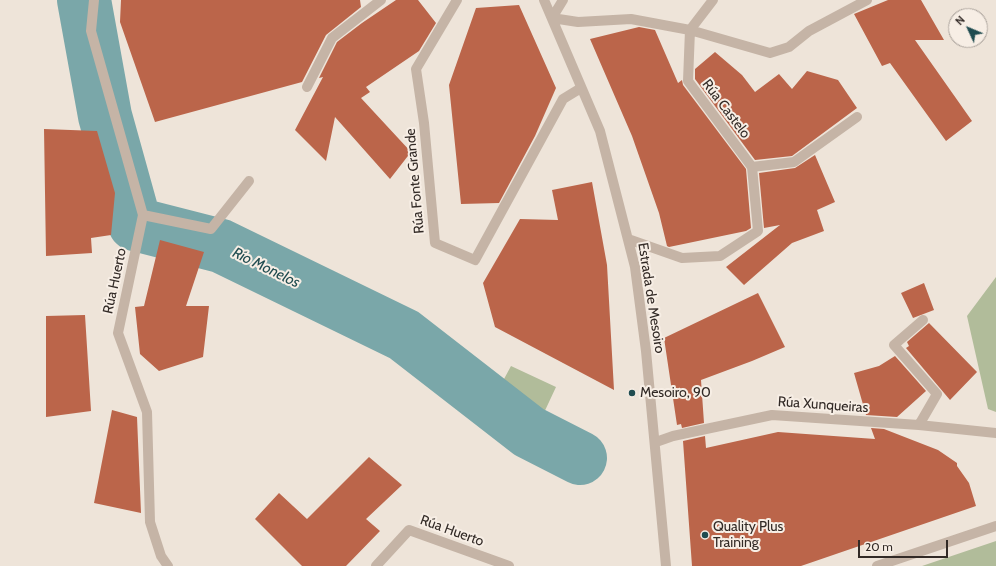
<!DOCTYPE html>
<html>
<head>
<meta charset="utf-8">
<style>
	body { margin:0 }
	#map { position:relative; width:996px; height:566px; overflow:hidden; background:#eee4d9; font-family:Cabin,sans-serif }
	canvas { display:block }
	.north { position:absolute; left:948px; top:8px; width:40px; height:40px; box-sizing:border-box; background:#f7eee5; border:1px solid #a8a099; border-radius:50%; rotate:314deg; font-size:11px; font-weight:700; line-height:16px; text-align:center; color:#322a26 }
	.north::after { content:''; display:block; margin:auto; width:14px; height:18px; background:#204c50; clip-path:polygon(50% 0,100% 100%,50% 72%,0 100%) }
	.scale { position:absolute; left:858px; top:540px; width:90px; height:18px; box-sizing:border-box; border:2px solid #322a26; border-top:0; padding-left:5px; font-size:12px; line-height:14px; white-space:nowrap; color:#322a26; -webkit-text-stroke:3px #f7eee5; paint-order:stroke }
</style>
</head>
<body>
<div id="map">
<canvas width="996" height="566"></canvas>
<div class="north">N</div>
<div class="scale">20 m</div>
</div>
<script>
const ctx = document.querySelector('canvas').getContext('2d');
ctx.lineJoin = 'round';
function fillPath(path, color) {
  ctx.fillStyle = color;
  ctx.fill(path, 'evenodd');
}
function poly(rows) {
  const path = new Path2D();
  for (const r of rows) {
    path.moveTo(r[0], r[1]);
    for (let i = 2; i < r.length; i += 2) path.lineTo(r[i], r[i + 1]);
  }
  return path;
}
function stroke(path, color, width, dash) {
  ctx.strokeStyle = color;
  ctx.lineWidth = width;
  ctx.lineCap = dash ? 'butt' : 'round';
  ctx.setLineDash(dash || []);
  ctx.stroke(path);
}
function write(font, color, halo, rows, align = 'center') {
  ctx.font = font + ' Cabin,sans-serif';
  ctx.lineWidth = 4;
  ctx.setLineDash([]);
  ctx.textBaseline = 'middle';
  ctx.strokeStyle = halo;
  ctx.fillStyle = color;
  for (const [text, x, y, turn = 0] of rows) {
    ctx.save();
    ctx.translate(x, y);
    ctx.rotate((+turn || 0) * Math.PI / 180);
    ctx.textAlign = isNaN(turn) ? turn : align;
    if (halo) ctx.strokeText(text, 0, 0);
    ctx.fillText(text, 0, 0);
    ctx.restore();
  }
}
const green = poly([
	[996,277,996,412,988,409,967,316],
	[511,366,556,387,542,417,497,392],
	[996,541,996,566,922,566]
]);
const river = poly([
	[84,0,105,116,135,224,221,246,404,335,529,432,580,458]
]);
const building = poly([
	[121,0,360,0,361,7,326,35,302,82,155,122,120,22],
	[396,0,418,0,436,23,419,51,366,87,370,92,361,98,411,152,390,179,335,117,326,161,295,130,323,77,319,78,337,42,362,23],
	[888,0,921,0,944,40,915,40,972,121,946,141,890,63,882,66,854,14],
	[519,5,556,88,535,136,499,203,461,204,449,85,476,8],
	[639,27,655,30,678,83,682,80,683,85,746,169,751,228,746,231,669,247,667,246,659,213,632,136,590,39],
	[715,52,742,75,755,92,779,74,792,89,807,71,838,80,857,108,792,156,755,160,695,79,695,69],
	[44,129,97,131,115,193,111,235,91,238,92,253,46,256],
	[815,155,835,202,817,210,824,231,792,243,744,285,726,267,780,225,764,228,759,173,795,168],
	[592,182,607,265,614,390,495,327,483,283,520,219,558,220,552,190],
	[160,240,204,252,186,306,209,306,203,357,159,371,140,354,135,307,144,306],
	[924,283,934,310,913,318,901,293],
	[758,293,785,347,752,361,701,380,704,423,682,428,681,424,677,425,664,338],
	[85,315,91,411,46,417,46,316],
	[929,323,977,372,950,400,906,348,909,346,907,342],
	[895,356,926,391,897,417,866,415,854,373,879,366],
	[112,410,137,417,141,513,94,503],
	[871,428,884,429,938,450,957,463,957,466,969,483,976,506,801,566,692,566,683,441,705,436,706,448,778,432,875,439],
	[369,457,402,485,366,519,380,531,346,566,302,566,255,519,279,493,307,519]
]);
const minor = poly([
	[94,0,91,31,143,215,118,333,147,412,150,522,161,556,168,566],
	[457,0,416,69,424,123,435,243,475,260,563,99,581,88],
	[544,0,600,131,635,267,646,351,666,566],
	[563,0,552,18,578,22,631,19,690,30,770,53,789,47,809,31,867,0],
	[307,87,332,38,381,0],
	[752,167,794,162,857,117],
	[143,215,211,229,249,181],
	[628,239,682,258,720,256,758,231,752,167,688,81,690,30,713,0],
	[919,425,937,394,894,345,923,320],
	[656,442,673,436,772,415,919,425,996,433],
	[376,566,409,530,509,566],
	[877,566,996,526]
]);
const markers = [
	[632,393,4,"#204c50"],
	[705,535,4,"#204c50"]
];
const streetNames = [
	["Rúa Castelo",726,109,53],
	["Rúa Fonte Grande",415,181,-95],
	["Rúa Huerto",115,281,-78],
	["Estrada de Mesoiro",651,298,81],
	["Rúa Xunqueiras",823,405,4],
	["Rúa Huerto",452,531,20]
];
const poiNames = [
	["Mesoiro, 90",640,393],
	["Quality Plus",713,527],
	["Training",713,543]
];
const waterNames = [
	["Río Monelos",266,268,26]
];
fillPath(green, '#b1bc9a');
stroke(river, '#7aa7a9', 54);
fillPath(building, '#bb654a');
stroke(minor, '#c5b4a6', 10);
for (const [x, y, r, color] of markers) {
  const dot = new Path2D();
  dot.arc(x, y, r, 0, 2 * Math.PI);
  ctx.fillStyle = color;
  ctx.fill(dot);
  stroke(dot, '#f7eee5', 1.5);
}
write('14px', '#322a26', '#f7eee5', streetNames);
write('14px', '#322a26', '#f7eee5', poiNames, 'left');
write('italic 15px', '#204c50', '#f7eee5', waterNames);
</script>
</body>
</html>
